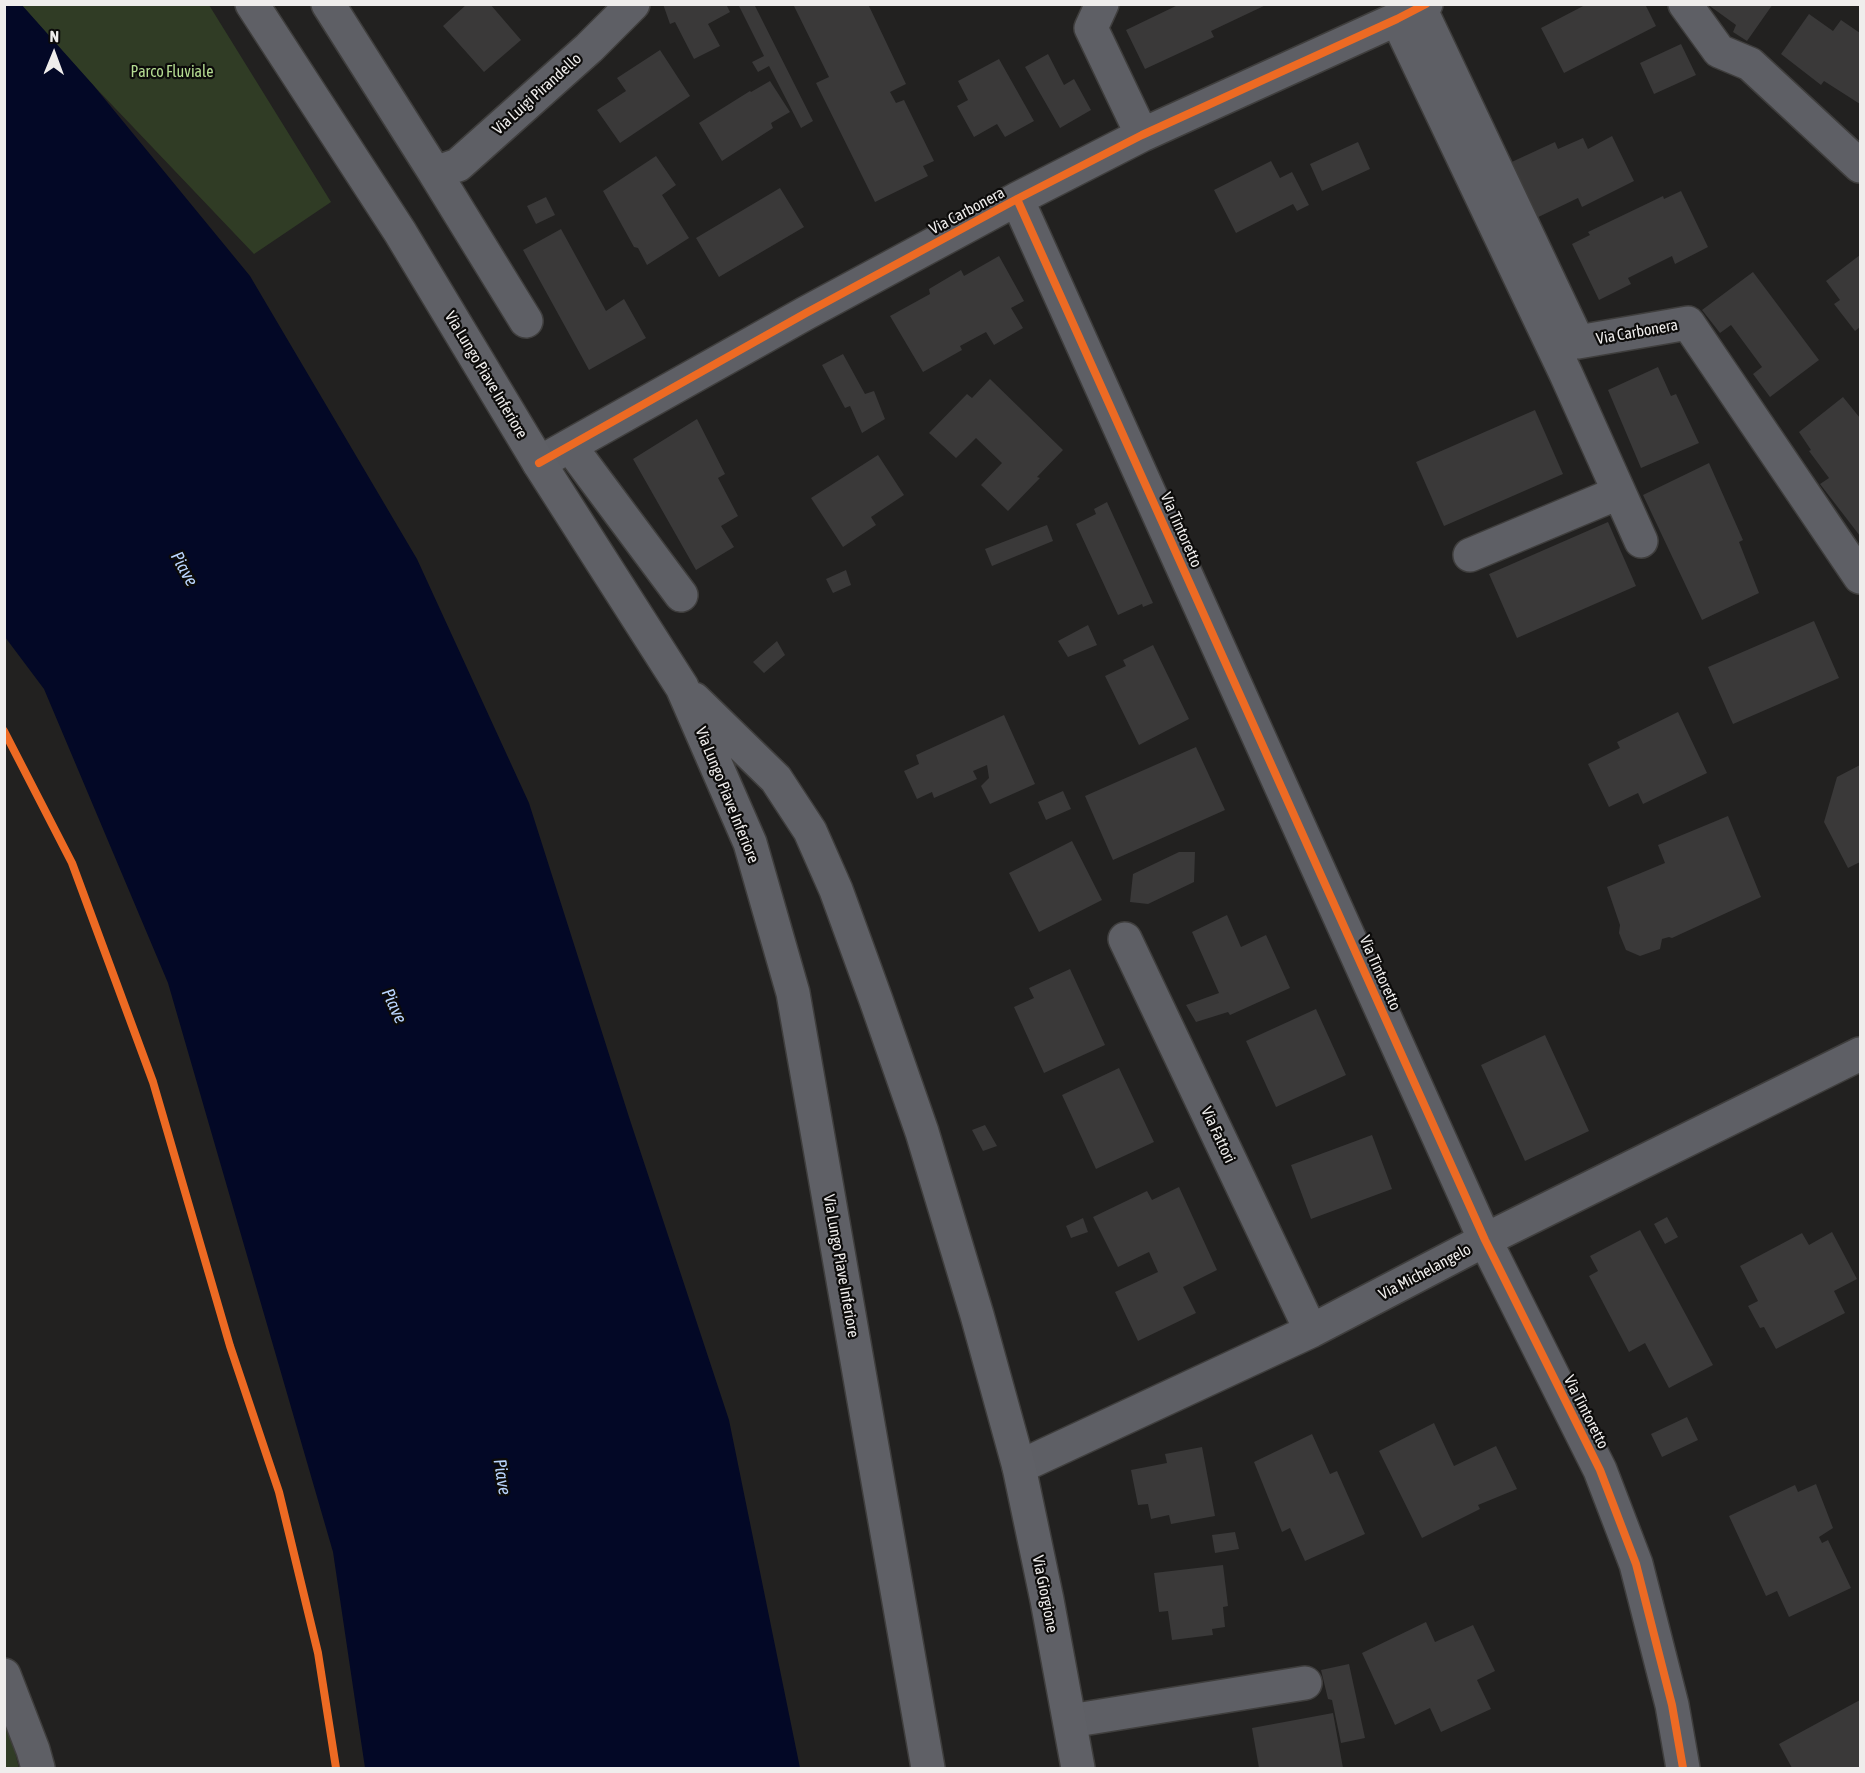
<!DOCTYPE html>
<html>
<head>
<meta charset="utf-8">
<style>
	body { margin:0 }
	#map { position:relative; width:1865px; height:1773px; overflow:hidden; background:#222120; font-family:"Asap Condensed",sans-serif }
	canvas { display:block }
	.frame { position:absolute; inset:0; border:6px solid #efedec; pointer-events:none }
	.north { position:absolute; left:24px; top:24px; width:60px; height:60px; -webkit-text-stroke:4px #0c0b0a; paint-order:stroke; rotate:1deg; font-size:16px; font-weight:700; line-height:24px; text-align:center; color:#efedec }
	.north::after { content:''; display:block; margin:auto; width:21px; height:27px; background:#efedec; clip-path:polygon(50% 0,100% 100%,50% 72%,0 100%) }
</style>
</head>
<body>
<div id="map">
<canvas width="1865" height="1773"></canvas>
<div class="frame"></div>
<div class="north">N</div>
</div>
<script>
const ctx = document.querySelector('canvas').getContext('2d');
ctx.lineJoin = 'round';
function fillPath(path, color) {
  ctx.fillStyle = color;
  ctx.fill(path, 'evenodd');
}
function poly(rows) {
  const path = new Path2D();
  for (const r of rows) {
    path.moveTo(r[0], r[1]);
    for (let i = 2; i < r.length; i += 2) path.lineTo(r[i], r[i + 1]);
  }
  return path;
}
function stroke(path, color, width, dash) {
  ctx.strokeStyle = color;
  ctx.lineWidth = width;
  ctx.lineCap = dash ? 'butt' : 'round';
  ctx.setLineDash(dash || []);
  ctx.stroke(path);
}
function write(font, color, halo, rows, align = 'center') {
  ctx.font = font + ' "Asap Condensed",sans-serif';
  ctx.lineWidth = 4.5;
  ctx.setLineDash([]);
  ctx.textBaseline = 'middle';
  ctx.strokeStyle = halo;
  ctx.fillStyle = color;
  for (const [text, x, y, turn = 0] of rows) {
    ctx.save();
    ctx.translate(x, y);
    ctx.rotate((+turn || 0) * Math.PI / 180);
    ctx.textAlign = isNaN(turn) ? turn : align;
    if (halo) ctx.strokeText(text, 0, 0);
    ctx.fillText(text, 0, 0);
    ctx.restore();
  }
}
const green = poly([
	[21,5,209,5,331,202,254,254,94,86],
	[4,1717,14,1748,19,1768,5,1768]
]);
const water = poly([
	[21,4,94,86,250,276,417,559,529,803,629,1117,729,1420,800,1768,365,1768,333,1552,168,983,44,689,5,637,4,5]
]);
const building = poly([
	[467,4,490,4,521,40,484,72,443,26],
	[663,4,726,4,730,12,708,24,720,46,694,59,675,22,670,24],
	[738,4,754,4,813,121,801,128,769,66,758,72,752,62,764,56],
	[793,4,868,4,906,84,890,92,896,103,904,100,934,161,923,166,928,176,875,202,816,83,829,77],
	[1180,4,1268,4,1211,31,1214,37,1145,69,1126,30],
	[1587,4,1645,4,1656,26,1564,73,1541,28],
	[1707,4,1773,4,1747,41,1733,32,1736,25],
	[1809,14,1833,31,1841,20,1860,33,1860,104,1824,81,1821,85,1781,54],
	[1681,44,1696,75,1654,94,1640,63],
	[660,50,690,96,620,143,597,110,626,91,617,78],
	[1048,54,1064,85,1074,79,1091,110,1060,128,1025,67],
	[999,59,1034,121,1005,137,997,124,974,137,957,106,968,100,958,81],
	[770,81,790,112,771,123,773,128,722,161,699,123,750,91,751,92],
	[1612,136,1634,181,1582,207,1578,198,1530,221,1503,166,1555,142,1558,149,1583,138,1588,149],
	[1358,142,1370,169,1322,191,1310,164],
	[656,156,676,185,662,195,689,238,647,265,638,248,634,247,603,191],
	[1271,161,1280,178,1292,172,1309,205,1297,211,1293,204,1236,233,1214,190],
	[780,188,804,227,719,277,696,238],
	[1681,191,1708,247,1675,264,1672,256,1628,278,1631,284,1599,300,1572,244,1590,235,1588,232,1663,196,1664,199],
	[546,197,555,215,536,224,527,206],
	[561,229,606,311,624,299,646,338,589,370,523,250],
	[1860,255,1860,327,1855,331,1834,304,1840,300,1826,281],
	[999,256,1024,301,1011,308,1023,328,994,345,986,332,960,346,962,350,923,372,890,316,930,294,929,289,961,270,964,276],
	[1753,272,1819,360,1770,397,1753,374,1762,367,1731,325,1720,333,1702,310],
	[843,354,865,394,874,391,885,419,862,433,850,406,845,408,822,365],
	[1658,367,1671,396,1676,394,1699,443,1641,468,1608,390],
	[990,379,1063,450,1037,477,1040,478,1008,511,981,485,1002,463,976,438,956,458,929,433,967,394,972,398],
	[1843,397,1860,418,1860,536,1820,484,1829,478,1809,451,1811,450,1799,432],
	[1535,410,1563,474,1444,526,1416,462],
	[697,419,725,474,718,478,738,516,721,526,734,547,696,570,633,459],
	[878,455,904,495,871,517,876,525,843,547,811,498],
	[1709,463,1743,540,1739,542,1759,593,1702,620,1643,495],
	[1107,502,1153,603,1143,607,1142,604,1118,615,1076,524,1096,514,1094,509],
	[1608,522,1636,586,1517,638,1489,574],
	[1047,525,1053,541,992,566,985,549],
	[846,570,851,585,833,593,826,579],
	[1814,621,1839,678,1733,724,1708,667],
	[1088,625,1097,645,1068,657,1058,641],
	[777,641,785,655,764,673,753,662],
	[1153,645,1189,719,1139,745,1105,676,1126,666,1123,660],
	[1678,712,1707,773,1643,804,1638,793,1609,807,1588,764,1620,748,1617,742],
	[1004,715,1035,784,990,804,981,786,989,778,987,765,973,771,977,779,934,798,932,792,917,799,904,771,919,764,916,755],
	[1196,747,1225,810,1113,860,1085,796],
	[1860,765,1860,862,1848,868,1824,822,1837,777],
	[1063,791,1071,809,1046,820,1038,802],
	[1728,816,1761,897,1672,938,1669,937,1662,939,1660,949,1640,956,1626,950,1619,933,1620,925,1607,887,1665,863,1658,845],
	[1072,841,1102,900,1039,932,1009,873],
	[1179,852,1195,852,1194,882,1148,904,1130,902,1133,874],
	[1227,915,1241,947,1266,935,1290,988,1230,1015,1228,1012,1196,1022,1186,1005,1219,993,1192,932],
	[1070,969,1105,1045,1044,1073,1014,1007,1034,998,1029,988],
	[1316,1009,1346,1075,1276,1107,1246,1041],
	[1545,1035,1589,1131,1525,1161,1481,1065],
	[1119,1068,1154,1142,1096,1169,1062,1095],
	[985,1125,997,1146,983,1151,972,1130],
	[1372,1135,1392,1189,1311,1219,1291,1165],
	[1179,1187,1217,1270,1183,1287,1196,1313,1138,1341,1115,1292,1158,1272,1149,1252,1118,1267,1093,1217,1147,1191,1152,1200],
	[1667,1217,1678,1237,1665,1244,1654,1224],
	[1083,1218,1088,1232,1071,1238,1066,1226],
	[1640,1230,1713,1365,1669,1388,1645,1343,1629,1352,1589,1276,1598,1271,1590,1256],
	[1832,1232,1857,1279,1834,1291,1845,1313,1776,1349,1764,1327,1760,1328,1748,1306,1758,1301,1740,1266,1802,1233,1809,1245],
	[1687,1417,1698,1440,1662,1457,1651,1434],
	[1434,1423,1454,1466,1496,1446,1517,1489,1478,1505,1480,1509,1422,1538,1379,1451],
	[1312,1434,1330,1474,1337,1471,1365,1534,1305,1561,1290,1528,1282,1532,1254,1462],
	[1202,1447,1215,1516,1171,1524,1169,1515,1151,1519,1148,1504,1138,1505,1131,1470,1167,1463,1165,1454],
	[1816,1484,1833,1528,1819,1537,1822,1543,1828,1540,1851,1588,1789,1617,1777,1591,1766,1596,1729,1516,1795,1485,1798,1492],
	[1235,1532,1239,1549,1215,1553,1212,1535],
	[1223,1565,1228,1606,1223,1607,1225,1627,1212,1629,1213,1635,1172,1640,1168,1611,1159,1612,1154,1573],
	[1426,1622,1435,1642,1473,1625,1495,1671,1477,1680,1491,1709,1441,1732,1430,1708,1395,1725,1362,1653],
	[1349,1664,1365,1738,1341,1743,1332,1700,1328,1699,1321,1670],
	[1860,1700,1860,1756,1859,1757,1860,1768,1792,1768,1779,1744],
	[1333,1713,1343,1768,1259,1768,1252,1728]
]);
const minor = poly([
	[328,4,435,173,458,165,589,48,633,4],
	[1102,4,1091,28,1142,135],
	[1418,4,1578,342,1688,323,1860,577],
	[1685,4,1719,51,1750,64,1860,166],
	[1397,19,1566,374,1641,541],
	[435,173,526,321],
	[1017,199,1485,1240,1600,1470,1636,1564,1672,1705,1683,1768],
	[570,446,681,595],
	[539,463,806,313,1017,199,1142,135,1397,19,1426,4],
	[1470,555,1618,493],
	[1125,939,1311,1331],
	[1019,1467,1311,1331,1485,1240,1860,1054],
	[4,1675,33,1750,38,1768],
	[1070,1721,1305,1683]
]);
const major = poly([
	[252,4,400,232,539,463,682,687,750,843,793,993,928,1768],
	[694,699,776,779,810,831,836,890,876,1000,922,1132,977,1315,1019,1467,1047,1600,1078,1768]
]);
const cycleway = poly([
	[1017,199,1485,1240,1600,1470,1636,1564,1672,1705,1683,1768],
	[539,463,806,313,1017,199,1142,135,1397,19,1426,4],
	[4,731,72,863,153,1082,230,1346,279,1492,318,1653,336,1768]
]);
const parkNames = [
	["Parco Fluviale",172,72]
];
const streetNames = [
	["Via Luigi Pirandello",537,94,-42],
	["Via Carbonera",967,211,-28],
	["Via Carbonera",1637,332,-10],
	["Via Lungo Piave Inferiore",486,375,59],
	["Via Tintoretto",1181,530,66],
	["Via Lungo Piave Inferiore",727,795,68],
	["Via Tintoretto",1380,973,66],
	["Via Fattori",1218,1135,65],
	["Via Lungo Piave Inferiore",841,1266,80],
	["Via Michelangelo",1425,1272,-28],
	["Via Tintoretto",1586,1412,63],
	["Via Giorgione",1045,1594,79]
];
const waterNames = [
	["Piave",184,569,61],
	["Piave",394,1006,65],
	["Piave",502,1477,81]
];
fillPath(green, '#303c25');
fillPath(water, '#030826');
fillPath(building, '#3a3939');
stroke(minor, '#3f3e3d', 36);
stroke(major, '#3f3e3d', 36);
stroke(minor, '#5e5f65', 33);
stroke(major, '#5f6066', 33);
stroke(cycleway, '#ed6a23', 8);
write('16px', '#b5dc92', '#0c0b0a', parkNames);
write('16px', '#efedec', '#0c0b0a', streetNames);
write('italic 18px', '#b9d4fd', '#0c0b0a', waterNames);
</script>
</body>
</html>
